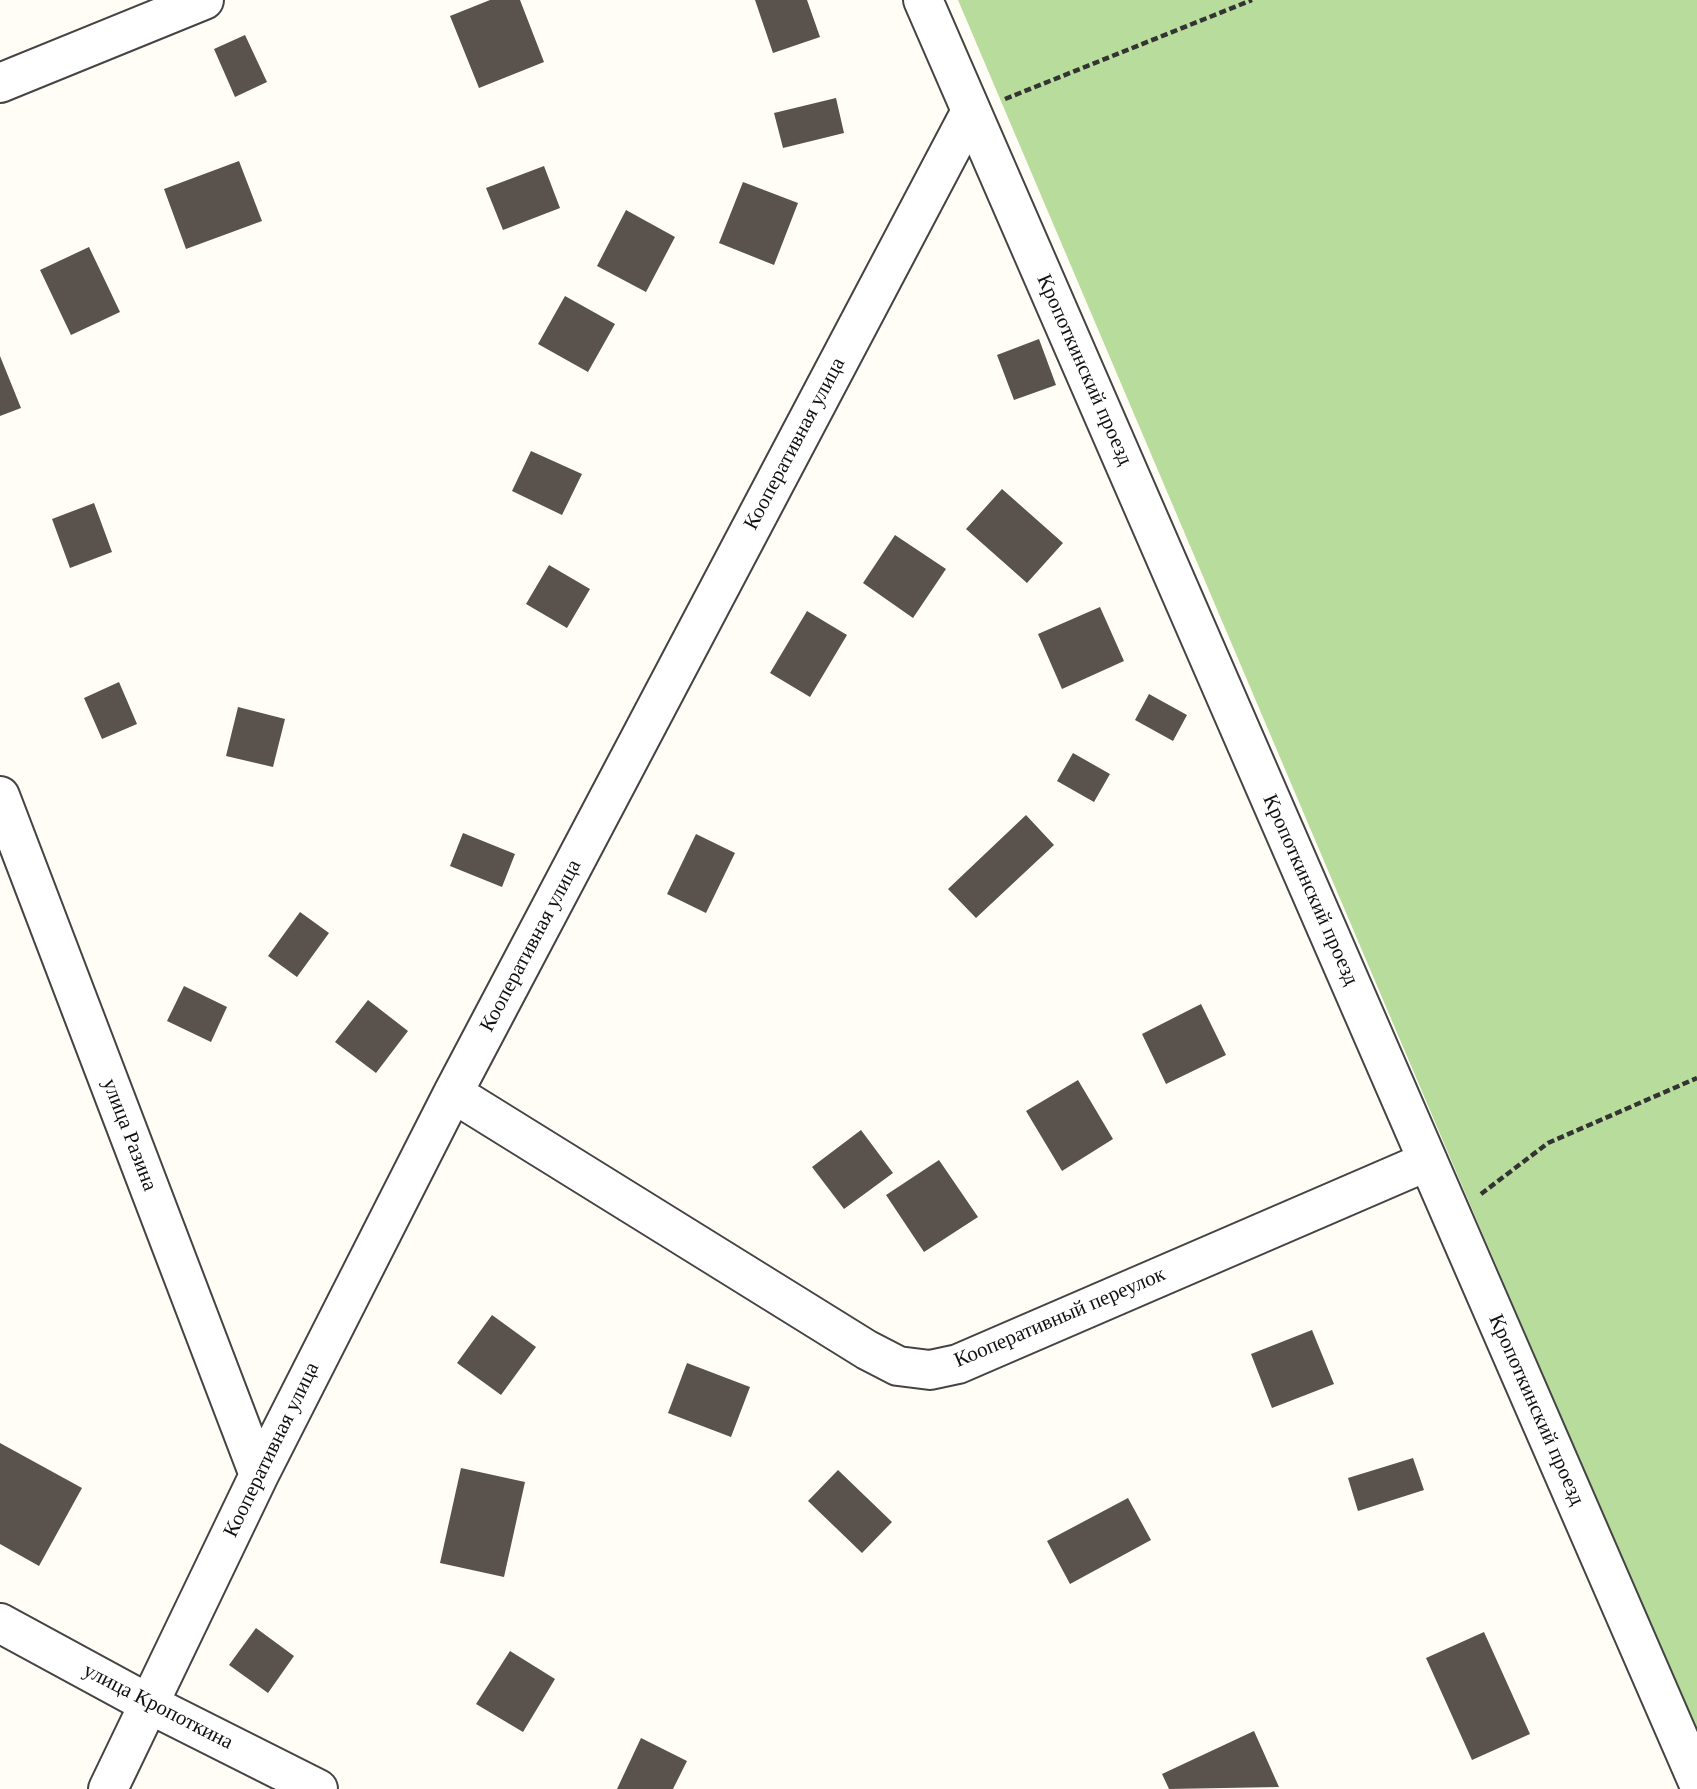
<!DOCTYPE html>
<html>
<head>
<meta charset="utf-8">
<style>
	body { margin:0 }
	canvas { display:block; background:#fffdf5 }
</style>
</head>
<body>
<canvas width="1697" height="1789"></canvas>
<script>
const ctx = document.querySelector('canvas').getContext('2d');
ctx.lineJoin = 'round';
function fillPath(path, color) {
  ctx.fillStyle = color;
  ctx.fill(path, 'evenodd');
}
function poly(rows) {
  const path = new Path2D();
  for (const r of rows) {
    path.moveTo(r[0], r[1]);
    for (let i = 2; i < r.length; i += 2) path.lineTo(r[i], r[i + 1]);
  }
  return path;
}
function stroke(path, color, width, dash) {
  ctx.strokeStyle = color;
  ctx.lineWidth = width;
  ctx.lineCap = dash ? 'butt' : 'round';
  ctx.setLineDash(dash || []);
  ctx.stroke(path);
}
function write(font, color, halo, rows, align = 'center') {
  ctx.font = font + ' "Times New Roman",serif';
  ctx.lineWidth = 7;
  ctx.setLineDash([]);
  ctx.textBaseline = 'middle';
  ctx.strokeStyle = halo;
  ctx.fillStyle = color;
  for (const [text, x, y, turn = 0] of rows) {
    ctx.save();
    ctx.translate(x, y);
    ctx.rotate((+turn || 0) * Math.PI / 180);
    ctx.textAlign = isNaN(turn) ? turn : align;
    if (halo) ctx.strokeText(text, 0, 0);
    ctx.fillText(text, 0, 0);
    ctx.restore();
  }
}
const forest = poly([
	[958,0,1697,0,1697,1732,1469,1202]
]);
const building = poly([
	[490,0,520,0,544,62,479,88,450,16],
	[755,0,807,0,820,37,773,53],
	[245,35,267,82,235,97,214,49],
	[836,98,844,133,783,148,774,113],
	[239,161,262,221,186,249,164,189],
	[544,166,560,208,503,230,486,188],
	[743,182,798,203,774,265,719,243],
	[626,210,675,237,646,292,597,266],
	[89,247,120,312,71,335,40,270],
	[565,296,615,324,588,372,538,344],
	[1039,339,1056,385,1014,400,997,355],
	[0,356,21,408,0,416],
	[531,451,582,474,562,515,512,491],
	[1002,489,1063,543,1027,583,966,529],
	[94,503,112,552,70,568,52,519],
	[895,535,946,569,913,618,863,583],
	[549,565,590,589,567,628,526,604],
	[1100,607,1124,661,1062,689,1038,634],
	[807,611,847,635,810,697,770,673],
	[119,682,137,724,102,739,84,698],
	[1149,694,1187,715,1173,741,1135,720],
	[238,707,285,719,273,767,226,756],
	[1073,753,1110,774,1094,802,1057,781],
	[1026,815,1054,845,976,918,948,889],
	[463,833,515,854,502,887,450,866],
	[696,834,735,853,706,913,667,894],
	[300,912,329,933,297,977,268,956],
	[184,986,227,1007,211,1042,167,1021],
	[368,1000,408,1031,376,1073,335,1042],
	[1201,1004,1226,1055,1166,1084,1142,1034],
	[1078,1080,1113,1139,1062,1171,1026,1111],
	[861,1130,893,1173,844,1209,812,1167],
	[939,1160,978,1217,924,1252,886,1195],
	[492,1315,536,1347,501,1395,457,1363],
	[1312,1330,1334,1384,1272,1408,1251,1354],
	[687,1363,750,1387,731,1437,668,1413],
	[0,1443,82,1488,39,1566,0,1544],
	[1413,1458,1424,1490,1358,1511,1348,1478],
	[461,1468,525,1482,504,1577,440,1563],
	[838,1470,892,1522,862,1553,808,1501],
	[1128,1498,1151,1540,1070,1584,1047,1541],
	[256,1628,294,1656,268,1693,229,1665],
	[1484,1632,1530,1734,1472,1760,1426,1658],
	[510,1651,555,1679,523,1732,476,1704],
	[1254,1731,1279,1787,1169,1789,1162,1774],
	[641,1738,687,1761,673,1789,617,1789]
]);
const path = poly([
	[1005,99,1252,0],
	[1481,1194,1548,1143,1697,1078]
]);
const minor = poly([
	[923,0,1697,1780],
	[0,83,204,0],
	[0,796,259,1475],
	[453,1093,867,1350,898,1366,930,1370,958,1364,1428,1161],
	[0,1623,149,1704,318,1789],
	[108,1789,259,1475,453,1093,971,111]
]);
const streetNames = [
	["Кропоткинский проезд",1084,370,66],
	["Кооперативная улица",795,444,-62],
	["Кропоткинский проезд",1310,890,66],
	["Кооперативная улица",531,946,-62],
	["улица Разина",129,1135,69],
	["Кооперативный переулок",1060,1318,-23],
	["Кропоткинский проезд",1536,1410,66],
	["Кооперативная улица",272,1450,-64],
	["улица Кропоткина",158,1707,27]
];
fillPath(forest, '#b7dc9b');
fillPath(building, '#5a524d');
stroke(minor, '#444', 42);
stroke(path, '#333', 4.5, [7, 3.5]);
stroke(minor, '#fff', 38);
write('21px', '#111', '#fff', streetNames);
</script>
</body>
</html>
